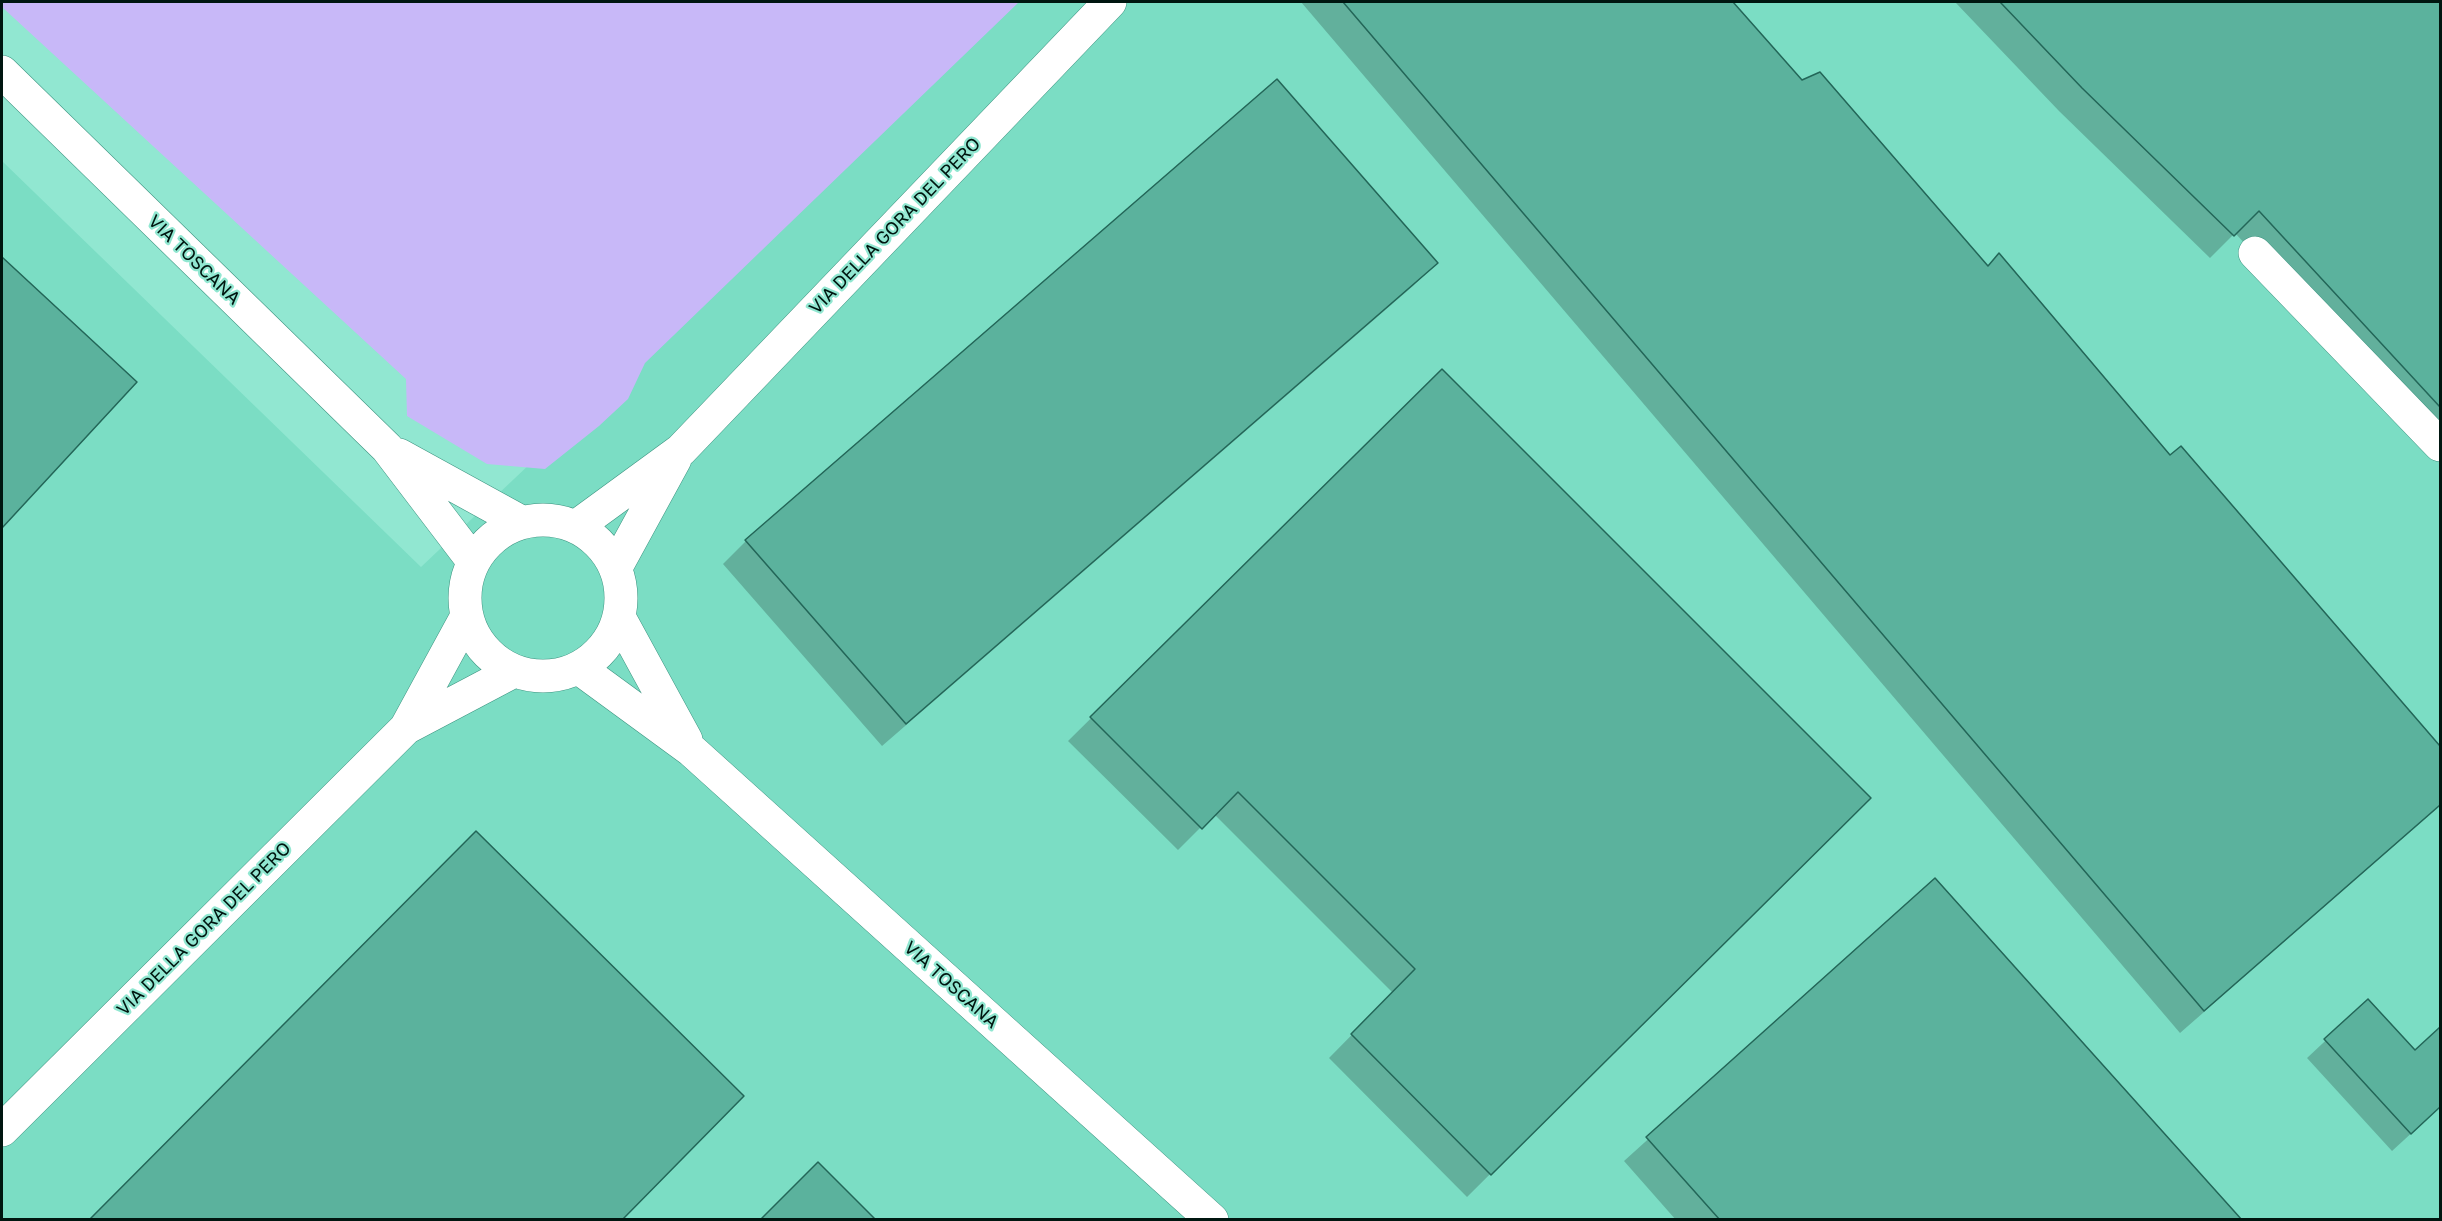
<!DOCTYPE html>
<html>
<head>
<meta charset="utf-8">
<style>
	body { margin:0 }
	#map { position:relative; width:2442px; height:1221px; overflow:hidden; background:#91e7d1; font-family:"Golos Text",sans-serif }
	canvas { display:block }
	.frame { position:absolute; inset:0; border:3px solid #001610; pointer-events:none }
</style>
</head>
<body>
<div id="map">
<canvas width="2442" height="1221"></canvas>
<div class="frame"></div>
</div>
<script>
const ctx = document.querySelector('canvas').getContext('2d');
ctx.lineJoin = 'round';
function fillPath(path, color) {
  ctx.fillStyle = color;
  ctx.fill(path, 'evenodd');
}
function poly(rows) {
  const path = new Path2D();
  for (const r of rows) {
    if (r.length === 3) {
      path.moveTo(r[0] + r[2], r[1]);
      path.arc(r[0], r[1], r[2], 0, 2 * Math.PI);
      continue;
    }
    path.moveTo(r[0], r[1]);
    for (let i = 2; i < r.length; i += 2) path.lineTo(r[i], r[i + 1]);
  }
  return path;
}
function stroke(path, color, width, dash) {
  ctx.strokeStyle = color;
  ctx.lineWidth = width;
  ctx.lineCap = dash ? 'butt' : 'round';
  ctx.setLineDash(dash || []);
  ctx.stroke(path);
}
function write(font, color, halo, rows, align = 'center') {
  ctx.font = font + ' "Golos Text",sans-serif';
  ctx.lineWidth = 4.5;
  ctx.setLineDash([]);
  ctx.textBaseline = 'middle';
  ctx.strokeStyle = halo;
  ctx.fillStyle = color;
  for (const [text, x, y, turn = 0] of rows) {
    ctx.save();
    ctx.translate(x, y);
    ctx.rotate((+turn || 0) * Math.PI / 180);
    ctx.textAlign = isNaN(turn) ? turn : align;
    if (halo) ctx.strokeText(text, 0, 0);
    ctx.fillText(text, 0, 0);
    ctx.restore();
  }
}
const built = poly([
	[1018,2,2440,2,2440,1219,2,1219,2,161,421,567]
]);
const green = poly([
	[2,2,1019,2,645,363,628,399,599,426,545,469,487,464,407,416,406,379,2,7]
]);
const shadow = poly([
	[1301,2,1731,2,1801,82,1987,267,1999,255,2170,457,2181,448,2440,748,2440,806,2180,1033],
	[1955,2,2440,2,2440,454,2235,233,2210,258,2059,111],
	[1276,81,1436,263,1413,286,882,746,723,564,746,541],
	[2,259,135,382,2,526],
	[1442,371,1869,798,1467,1197,1329,1058,1393,993,1214,814,1178,850,1068,741],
	[1935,880,2240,1220,1676,1220,1624,1161],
	[2368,1001,2415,1052,2440,1029,2440,1107,2392,1151,2307,1058]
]);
const building = poly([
	[1343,2,1733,2,1802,80,1820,72,1988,266,1999,253,2170,455,2181,446,2440,746,2440,805,2204,1011,1343,2],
	[2000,2,2440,2,2440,407,2259,211,2234,236,2082,88,2000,2],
	[1277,79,1438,263,906,724,745,540,1277,79],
	[2,257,137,382,2,528,2,257],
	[1442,369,1871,798,1491,1175,1351,1034,1415,969,1238,792,1202,829,1090,717,1442,369],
	[476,831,744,1096,622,1220,89,1220,476,831],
	[1935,878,2242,1220,1720,1220,1646,1137,1935,878],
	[2368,999,2415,1050,2440,1027,2440,1107,2411,1134,2324,1039,2368,999],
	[818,1162,876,1220,760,1220,818,1162]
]);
const minor = poly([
	[2,72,387,448,473,561],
	[2255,253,2440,445],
	[399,455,521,522],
	[543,598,78],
	[577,526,681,450,1110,2],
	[616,567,675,459],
	[620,619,686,740],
	[579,668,691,750,1212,1220],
	[406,728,514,671],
	[2,1130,406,728,466,618]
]);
const streetNames = [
	["VIA DELLA GORA DEL PERO",895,226,-46],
	["VIA TOSCANA",194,260,44],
	["VIA DELLA GORA DEL PERO",204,929,-45],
	["VIA TOSCANA",951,985,42]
];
fillPath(built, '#7bddc4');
fillPath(green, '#c8b8f8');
fillPath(shadow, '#0003');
fillPath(building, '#5bb29d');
stroke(building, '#236658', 1.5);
stroke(minor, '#3c9480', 34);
stroke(minor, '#fff', 33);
write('18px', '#001610', '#91e7d1', streetNames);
</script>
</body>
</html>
